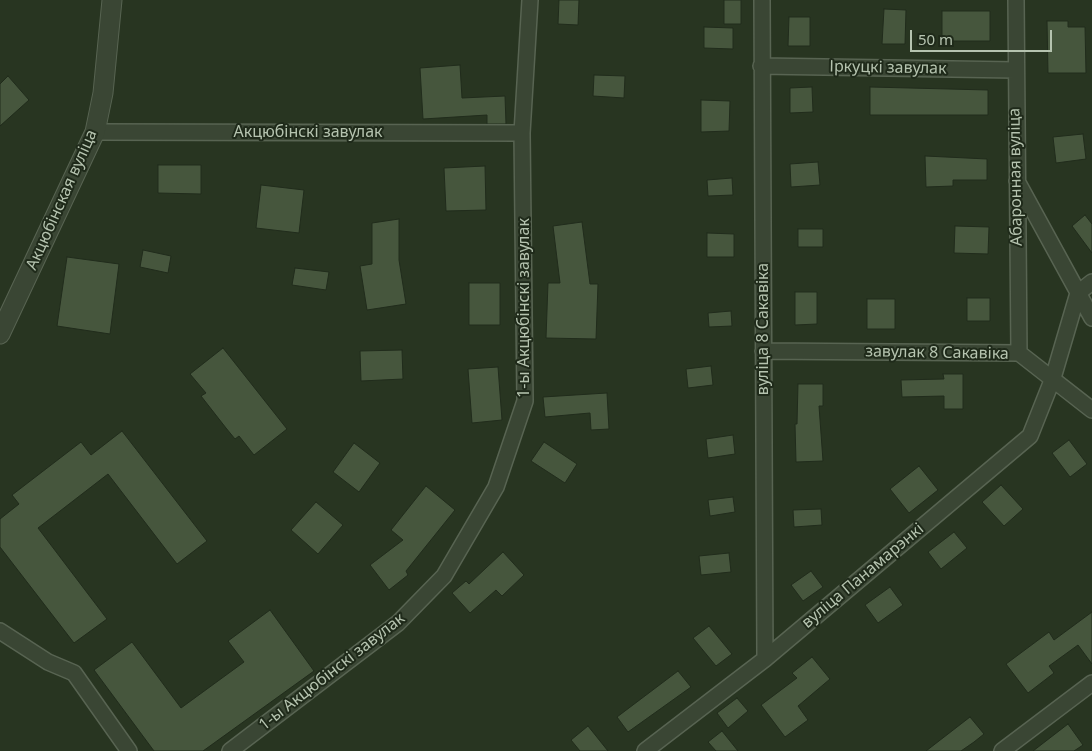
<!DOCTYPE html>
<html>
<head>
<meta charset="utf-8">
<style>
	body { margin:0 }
	#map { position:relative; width:1092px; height:751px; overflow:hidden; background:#283521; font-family:"Noto Sans",sans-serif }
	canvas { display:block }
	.scale { position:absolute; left:910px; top:30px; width:142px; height:22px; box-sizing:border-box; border:2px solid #b5c3af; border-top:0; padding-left:6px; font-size:15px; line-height:18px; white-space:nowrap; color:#b5c3af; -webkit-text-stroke:4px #1f2a1a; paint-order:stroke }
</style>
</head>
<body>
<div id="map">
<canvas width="1092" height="751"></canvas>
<div class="scale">50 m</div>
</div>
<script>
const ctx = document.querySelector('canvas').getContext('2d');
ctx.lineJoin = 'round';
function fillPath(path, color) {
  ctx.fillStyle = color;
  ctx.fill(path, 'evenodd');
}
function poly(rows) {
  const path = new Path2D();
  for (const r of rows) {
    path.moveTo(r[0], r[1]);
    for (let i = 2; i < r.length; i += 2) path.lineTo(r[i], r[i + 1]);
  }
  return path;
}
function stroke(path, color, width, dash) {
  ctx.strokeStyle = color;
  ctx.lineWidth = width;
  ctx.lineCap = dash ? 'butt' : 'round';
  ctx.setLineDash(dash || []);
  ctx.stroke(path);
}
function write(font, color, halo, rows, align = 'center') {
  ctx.font = font + ' "Noto Sans",sans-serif';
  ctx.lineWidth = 4;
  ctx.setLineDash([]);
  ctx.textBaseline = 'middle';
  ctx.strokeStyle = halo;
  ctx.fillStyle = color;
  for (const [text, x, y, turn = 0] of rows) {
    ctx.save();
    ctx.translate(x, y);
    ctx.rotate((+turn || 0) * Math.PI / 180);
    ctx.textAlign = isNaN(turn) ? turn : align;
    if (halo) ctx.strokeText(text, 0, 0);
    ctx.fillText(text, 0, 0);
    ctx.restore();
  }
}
const building = poly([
	[559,0,579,0,578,25,558,24,559,0],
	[724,0,741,0,741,24,724,24,724,0],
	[884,9,906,10,905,44,882,44,884,9],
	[942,11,990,11,990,41,942,41,942,11],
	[789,17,810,17,810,46,788,46,789,17],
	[1047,21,1068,21,1068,27,1085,27,1086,73,1048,73,1047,21],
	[704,27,733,28,733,49,704,48,704,27],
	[460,65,462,98,505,96,506,124,487,124,487,115,423,119,420,68,460,65],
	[594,75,625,76,624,98,593,96,594,75],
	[8,76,29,100,0,126,0,84,8,76],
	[812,87,813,112,790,113,790,88,812,87],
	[870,87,988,90,988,115,870,115,870,87],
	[701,100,730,101,729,131,701,132,701,100],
	[1083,134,1086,159,1056,163,1053,137,1083,134],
	[925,156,987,159,987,180,953,180,953,186,926,187,925,156],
	[818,162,820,185,791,187,790,164,818,162],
	[158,165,201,165,201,194,158,193,158,165],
	[485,166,486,210,446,211,444,168,485,166],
	[732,178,733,195,708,196,707,180,732,178],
	[261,185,304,190,299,233,256,228,261,185],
	[1085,215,1092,224,1092,253,1072,226,1085,215],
	[399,219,399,260,406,304,367,310,360,266,372,264,372,223,399,219],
	[582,222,590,284,598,284,596,339,546,338,548,283,560,283,553,226,582,222],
	[955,226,989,227,988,254,954,253,955,226],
	[798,229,823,229,823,247,798,247,798,229],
	[707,233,734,234,734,257,707,257,707,233],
	[143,250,171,256,168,273,140,267,143,250],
	[67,257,119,264,110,334,57,326,67,257],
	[295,268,329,272,326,290,292,285,295,268],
	[469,283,500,283,500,325,469,325,469,283],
	[795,292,817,292,817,324,795,325,795,292],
	[967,298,990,298,990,321,967,321,967,298],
	[867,299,895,299,895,329,867,329,867,299],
	[731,311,732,326,709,327,708,313,731,311],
	[223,348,287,429,254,455,239,436,235,439,226,428,201,396,206,393,190,374,223,348],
	[402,350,403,379,361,381,360,351,402,350],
	[711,366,713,385,688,388,686,369,711,366],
	[498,367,502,420,472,423,468,369,498,367],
	[943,374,963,374,963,409,944,409,944,396,902,397,901,380,944,379,943,374],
	[798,384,823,384,823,406,819,406,823,461,796,462,795,424,797,424,798,384],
	[607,393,609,429,591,430,590,413,545,417,543,397,607,393],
	[122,431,207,541,177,564,108,474,38,528,107,619,74,643,0,547,0,519,19,504,12,495,81,442,91,455,122,431],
	[733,435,735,454,708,458,706,439,733,435],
	[1069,440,1087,464,1070,477,1052,453,1069,440],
	[544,442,577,464,565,483,531,461,544,442],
	[354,443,380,463,359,492,333,472,354,443],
	[919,466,938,490,909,513,890,489,919,466],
	[1001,485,1023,509,1004,526,982,502,1001,485],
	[426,486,455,510,406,571,408,575,389,590,370,565,403,540,391,530,426,486],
	[733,497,735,512,710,516,708,500,733,497],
	[316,502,343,525,318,554,291,530,316,502],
	[821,509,822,525,794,527,793,510,821,509],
	[954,532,967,548,941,569,928,552,954,532],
	[503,552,524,575,502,596,496,590,470,613,452,593,466,581,469,584,503,552],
	[729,553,731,572,701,575,699,556,729,553],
	[811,571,823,587,803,601,791,585,811,571],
	[890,587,903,605,878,623,865,605,890,587],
	[270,610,314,671,203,751,154,751,94,670,132,642,181,708,244,662,228,641,270,610],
	[1092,612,1092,664,1078,645,1049,666,1054,673,1028,693,1006,664,1049,632,1054,640,1092,612],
	[709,626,732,654,716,666,693,638,709,626],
	[812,657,830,679,798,706,808,720,785,737,761,705,797,678,792,673,812,657],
	[678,671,691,687,628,732,617,717,678,671],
	[737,698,748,711,728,728,717,713,737,698],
	[970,717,984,734,974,742,961,751,926,751,970,717],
	[1068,724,1083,745,1074,751,1033,751,1068,724],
	[588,726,608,751,580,751,571,740,588,726],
	[722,731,738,751,716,751,708,742,722,731]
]);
const minor = poly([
	[762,0,765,659],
	[1016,0,1019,353],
	[761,66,1015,70],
	[95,132,522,133],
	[1017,181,1092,318],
	[763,351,1019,353,1092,410],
	[0,631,48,662,74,673,129,751],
	[230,751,398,623,444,576,496,487,525,401,522,133,530,0],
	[645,751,765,659,1030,436,1053,378,1078,293,1092,282],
	[1002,751,1092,683]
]);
const tertiary = poly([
	[0,334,95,132,103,93,112,0]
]);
const streetNames = [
	["Іркуцкі завулак",888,68,1],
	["Акцюбінскі завулак",308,132],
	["Абаронная вуліца",1016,177,-91],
	["Акцюбінская вуліца",62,200,-66],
	["1-ы Акцюбінскі завулак",524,308,-90],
	["вуліца 8 Сакавіка",763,329,-90],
	["завулак 8 Сакавіка",937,353,1],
	["вуліца Панамарэнкі",863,576,-40],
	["1-ы Акцюбінскі завулак",332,672,-38]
];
fillPath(building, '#46563d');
stroke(building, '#212c1c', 1);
stroke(minor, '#586452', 18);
stroke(tertiary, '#586452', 21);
stroke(minor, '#3a4634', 15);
stroke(tertiary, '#3a4634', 19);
write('16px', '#b5c3af', '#1f2a1a', streetNames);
</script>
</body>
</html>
